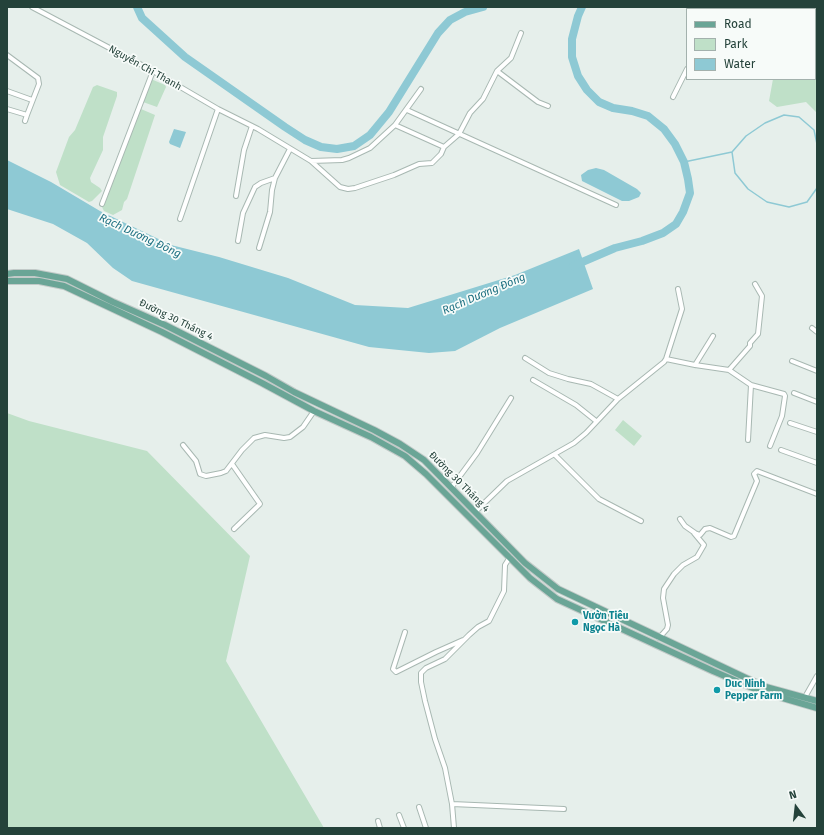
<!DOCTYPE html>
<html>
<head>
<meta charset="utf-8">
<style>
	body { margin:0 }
	#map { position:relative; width:824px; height:835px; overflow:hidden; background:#e6efeb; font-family:"Fira Sans",sans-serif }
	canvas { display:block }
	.frame { position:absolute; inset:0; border:8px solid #24423a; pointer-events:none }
	.legend { position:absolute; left:686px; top:8px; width:130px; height:72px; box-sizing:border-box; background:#f7fbf9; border:1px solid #a3b1ad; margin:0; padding:5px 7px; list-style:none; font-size:12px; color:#24423a }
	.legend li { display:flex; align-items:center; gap:8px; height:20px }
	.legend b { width:20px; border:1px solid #a3b1ad }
	.north { position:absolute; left:776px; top:787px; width:40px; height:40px; -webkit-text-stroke:3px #f7fbf9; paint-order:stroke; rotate:345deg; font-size:11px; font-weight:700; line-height:16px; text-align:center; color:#24423a }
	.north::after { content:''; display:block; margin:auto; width:14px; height:18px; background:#24423a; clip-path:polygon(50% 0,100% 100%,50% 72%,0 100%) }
</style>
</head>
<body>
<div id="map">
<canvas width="824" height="835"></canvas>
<div class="frame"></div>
<ul class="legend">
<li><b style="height:5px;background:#6aa596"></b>Road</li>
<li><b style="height:11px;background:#bfe0c8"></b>Park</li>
<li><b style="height:11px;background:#8ec9d4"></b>Water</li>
</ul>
<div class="north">N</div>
</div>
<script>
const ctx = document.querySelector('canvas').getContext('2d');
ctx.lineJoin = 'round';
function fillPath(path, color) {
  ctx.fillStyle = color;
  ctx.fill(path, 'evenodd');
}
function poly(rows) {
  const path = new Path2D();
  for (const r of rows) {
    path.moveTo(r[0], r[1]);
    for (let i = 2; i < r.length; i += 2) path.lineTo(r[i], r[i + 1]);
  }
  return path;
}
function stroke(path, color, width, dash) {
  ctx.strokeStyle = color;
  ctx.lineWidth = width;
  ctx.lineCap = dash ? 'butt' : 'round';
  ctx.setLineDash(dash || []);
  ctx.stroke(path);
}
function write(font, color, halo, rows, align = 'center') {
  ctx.font = font + ' "Fira Sans",sans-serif';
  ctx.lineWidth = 3.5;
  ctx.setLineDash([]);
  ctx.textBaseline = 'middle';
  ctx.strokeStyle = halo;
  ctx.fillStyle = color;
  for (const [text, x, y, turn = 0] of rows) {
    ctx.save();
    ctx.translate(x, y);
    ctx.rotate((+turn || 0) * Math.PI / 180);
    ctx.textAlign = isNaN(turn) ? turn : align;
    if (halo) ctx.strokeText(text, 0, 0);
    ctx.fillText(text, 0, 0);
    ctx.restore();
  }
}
const green = poly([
	[743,7,817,7,817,113,806,102,777,107,769,101,773,79,815,79,815,9,744,9],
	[151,79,165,85,166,87,157,107,143,102,143,100],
	[97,85,117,92,117,96,103,137,103,150,90,178,91,182,100,188,102,191,92,201,89,202,60,185,56,172,69,137,75,130,93,87],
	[141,109,155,115,127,199,124,202,122,210,113,215,104,211,102,207,138,112],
	[7,413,29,421,147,451,250,556,226,661,324,828,7,828],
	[623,420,642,436,634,446,615,430]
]);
const water = poly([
	[174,129,186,132,180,148,170,144,169,142],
	[7,160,51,182,100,211,171,245,219,257,288,278,355,305,408,308,515,275,579,249,593,289,500,328,455,351,429,353,369,347,132,281,113,268,87,243,53,224,7,209],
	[596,168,604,170,637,189,641,193,639,197,629,201,622,201,582,181,581,175,588,170]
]);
const stream = poly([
	[732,152,735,173,748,189,767,202,789,207,807,202,817,188],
	[684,162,732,152,746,136,765,123,784,115,799,117,814,130,817,144]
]);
const river = poly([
	[137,7,142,18,185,57,285,127,305,140,321,147,337,149,354,146,370,135,389,112,438,33,450,20,465,12,483,7],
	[573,266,615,248,642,241,663,233,676,224,683,212,690,193,688,179,684,162,675,144,664,129,648,116,632,111,613,108,599,102,587,90,578,76,572,57,572,39,578,16,582,7]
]);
const minor = poly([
	[32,7,153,71,218,109,258,129,311,161,342,160,349,158,370,148,395,125,421,89],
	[724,9,725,7],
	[7,55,38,78,39,84,27,115,7,109],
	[497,71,538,102,548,106],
	[7,91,32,100],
	[673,97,687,69],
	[407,110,616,205],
	[25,121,27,115],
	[395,125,444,147],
	[311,161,340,187,348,189,355,188,394,175,419,164,432,163,441,154,444,147,459,134,470,113,483,99,497,71,511,58,521,33],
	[236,196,244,150,252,126],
	[102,204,153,71],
	[180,219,218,109],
	[238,241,243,213,255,187,261,183,275,178],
	[259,248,270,212,272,190,275,178,290,149],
	[812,328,817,332],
	[525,358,549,373,568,379,591,384,618,399],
	[666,359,695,365,729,370,751,385,784,394,785,396,782,416,770,446],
	[792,361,817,371],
	[695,365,713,336],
	[729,370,750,346,750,343,758,334,762,296,755,284],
	[533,380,576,405,596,421],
	[794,393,817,402],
	[790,423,817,432],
	[748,440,751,385],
	[183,445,196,461,200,474,206,476,221,473,226,471,242,450,254,438,265,435,284,438,290,437,303,427,314,411],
	[781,450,817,463],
	[555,455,599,499,641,521],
	[232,464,260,504,234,529],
	[451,488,477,453,511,398],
	[475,512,507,481,574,443,586,433,618,399,664,362,666,359,682,309,678,289],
	[680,519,685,526,695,533,700,535,705,529,710,528,731,537,734,536,757,481,754,474,757,471,817,494],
	[405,632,393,669,396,672,436,652,463,640],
	[659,638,667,629,668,625,663,598,664,589,674,574,683,565,697,557,704,545,694,533],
	[805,697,817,676],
	[452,804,564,809],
	[419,807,426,828],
	[399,815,404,828],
	[378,821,380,828],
	[454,828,452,804,445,768,435,739,425,701,421,682,421,673,426,668,445,659,469,635,478,627,489,621,504,591,505,565,510,557]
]);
const primary = poly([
	[7,274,14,273,35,273,67,279,113,302,165,325,266,376,294,392,374,430,400,444,424,460,525,563,558,589,746,678,766,687,817,701],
	[7,281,39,281,64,286,162,332,262,383,314,411,371,437,405,456,426,474,530,578,557,599,713,671,762,692,817,708]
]);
const markers = [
	[575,622,4,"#0f9aa8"],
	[717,690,4,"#0f9aa8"]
];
const streetNames = [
	["Nguyễn Chí Thanh",145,68,29],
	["Đường 30 Tháng 4",176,320,26],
	["Đường 30 Tháng 4",459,482,45]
];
const cultureNames = [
	["Vườn Tiêu",583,616],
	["Ngọc Hà",583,628],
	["Duc Ninh",725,684],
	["Pepper Farm",725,696]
];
const waterNames = [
	["Rạch Dương Đông",140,236,25],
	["Rạch Dương Đông",484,294,-23]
];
fillPath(green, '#bfe0c8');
fillPath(water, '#8ec9d4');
stroke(stream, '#8ec9d4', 1.5);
stroke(river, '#8ec9d4', 8);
stroke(minor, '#a8b8b2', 6);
stroke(primary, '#c2cac8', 8);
stroke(minor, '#fff', 4);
stroke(primary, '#6aa596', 6);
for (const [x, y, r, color] of markers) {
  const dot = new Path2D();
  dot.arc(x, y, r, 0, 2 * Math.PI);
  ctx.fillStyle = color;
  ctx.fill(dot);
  stroke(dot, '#f7fbf9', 1.5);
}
write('10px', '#24423a', '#f7fbf9', streetNames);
write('bold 10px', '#0d838f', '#f7fbf9', cultureNames, 'left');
write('italic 11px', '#1c6f80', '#f7fbf9', waterNames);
</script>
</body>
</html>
